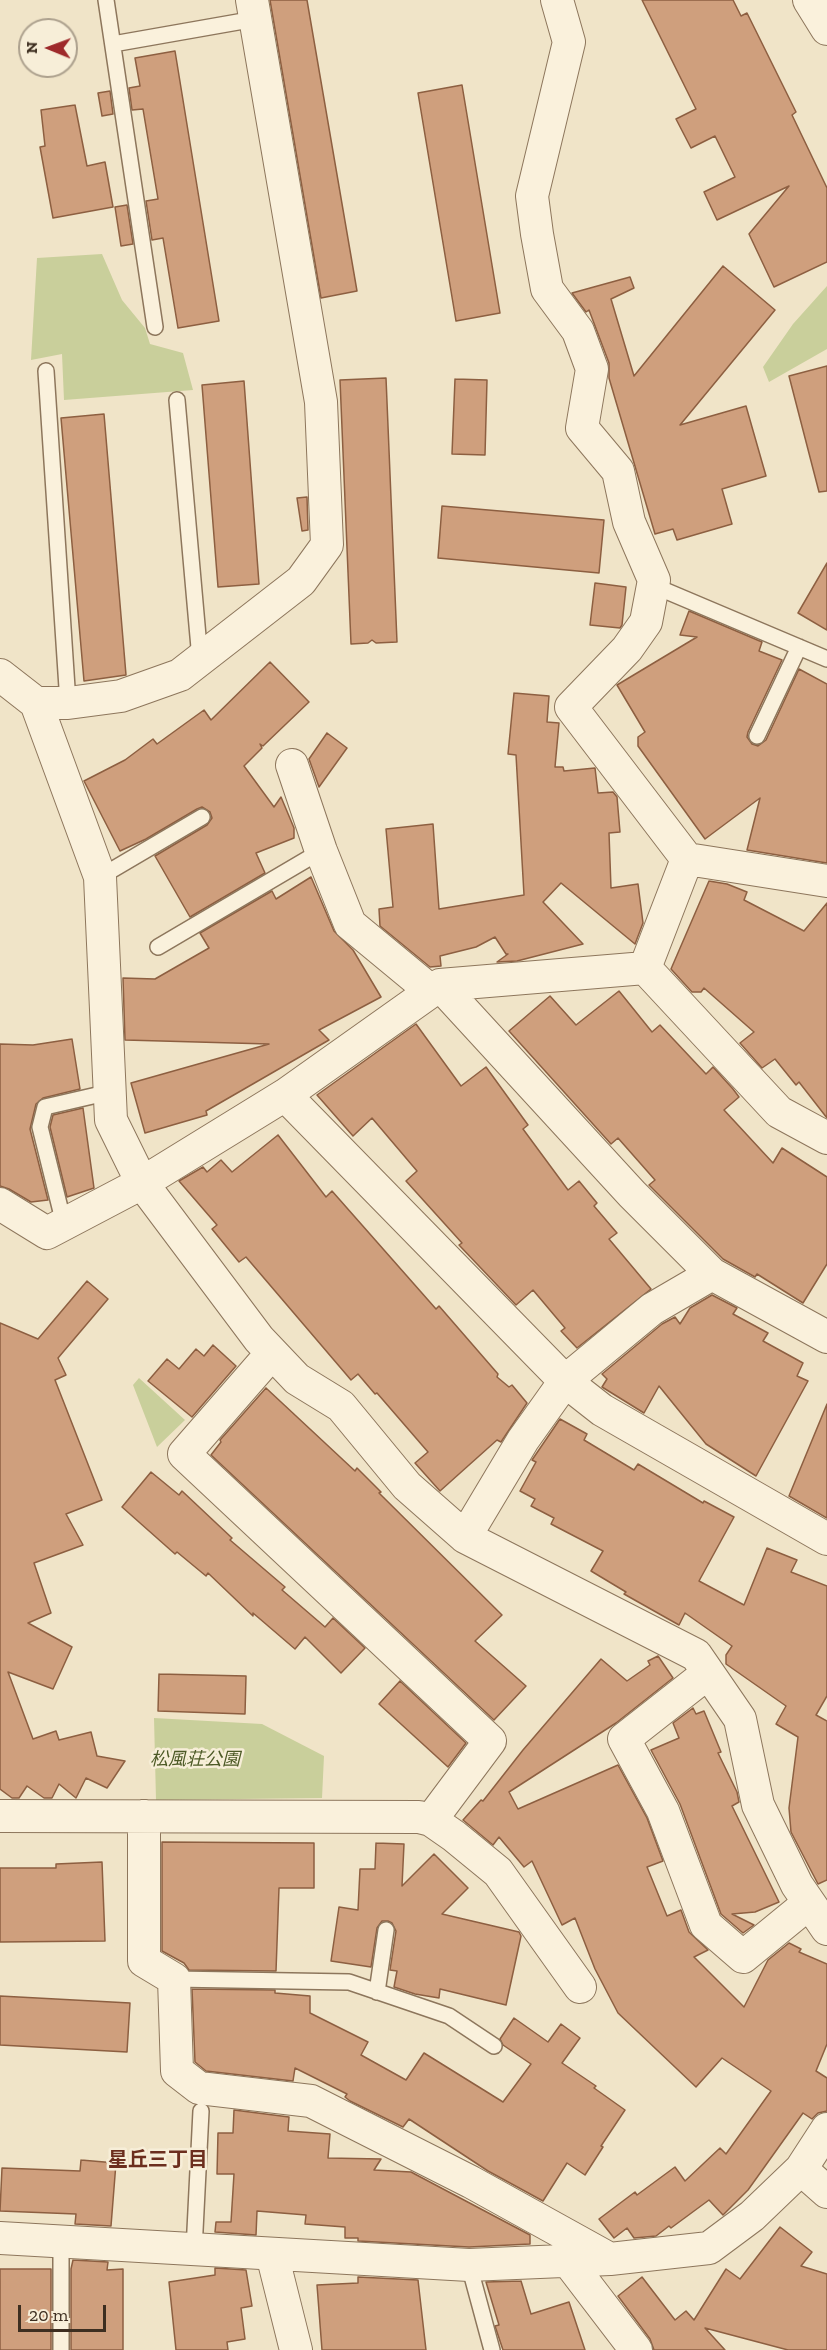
<!DOCTYPE html>
<html>
<head>
<meta charset="utf-8">
<style>
	body { margin:0 }
	#map { position:relative; width:827px; height:2350px; overflow:hidden; background:#f0e4c8; font-family:"Zilla Slab",serif }
	canvas { display:block }
	.north { position:absolute; left:18px; top:18px; width:60px; height:60px; box-sizing:border-box; background:#f7eed8; border:2px solid #ada18e; border-radius:50%; rotate:271deg; font-size:16px; font-weight:700; line-height:24px; text-align:center; color:#3d2e20 }
	.north::after { content:''; display:block; margin:auto; width:21px; height:27px; background:#9e2a2b; clip-path:polygon(50% 0,100% 100%,50% 72%,0 100%) }
	.scale { position:absolute; left:18px; top:2305px; width:88px; height:27px; box-sizing:border-box; border:3px solid #3d2e20; border-top:0; padding-left:8px; font-size:18px; line-height:21px; white-space:nowrap; color:#3d2e20; -webkit-text-stroke:4px #f7eed8; paint-order:stroke }
</style>
</head>
<body>
<div id="map">
<canvas width="827" height="2350"></canvas>
<div class="north">N</div>
<div class="scale">20 m</div>
</div>
<script>
const ctx = document.querySelector('canvas').getContext('2d');
ctx.lineJoin = 'round';
function fillPath(path, color) {
  ctx.fillStyle = color;
  ctx.fill(path, 'evenodd');
}
function poly(rows) {
  const path = new Path2D();
  for (const r of rows) {
    path.moveTo(r[0], r[1]);
    for (let i = 2; i < r.length; i += 2) path.lineTo(r[i], r[i + 1]);
  }
  return path;
}
function stroke(path, color, width, dash) {
  ctx.strokeStyle = color;
  ctx.lineWidth = width;
  ctx.lineCap = dash ? 'butt' : 'round';
  ctx.setLineDash(dash || []);
  ctx.stroke(path);
}
function write(font, color, halo, rows, align = 'center') {
  ctx.font = font + ' "Zilla Slab","Noto Sans JP",serif';
  ctx.lineWidth = 5;
  ctx.setLineDash([]);
  ctx.textBaseline = 'middle';
  ctx.strokeStyle = halo;
  ctx.fillStyle = color;
  for (const [text, x, y, turn = 0] of rows) {
    ctx.save();
    ctx.translate(x, y);
    ctx.rotate((+turn || 0) * Math.PI / 180);
    ctx.textAlign = isNaN(turn) ? turn : align;
    if (halo) ctx.strokeText(text, 0, 0);
    ctx.fillText(text, 0, 0);
    ctx.restore();
  }
}
const green = poly([
	[102,254,122,300,145,328,150,344,183,353,193,390,64,400,62,354,31,360,37,258],
	[827,286,827,349,769,382,763,367,793,324],
	[139,1378,185,1420,157,1447,133,1385],
	[154,1718,262,1724,324,1756,322,1798,156,1800]
]);
const building = poly([
	[270,0,307,0,357,291,321,298,270,0],
	[642,0,733,0,741,16,747,13,796,112,792,115,827,188,827,262,774,287,749,234,789,186,717,220,704,192,735,177,715,136,691,148,676,119,696,109,642,0],
	[175,51,219,321,178,328,163,238,152,240,146,201,158,199,143,109,132,110,129,88,140,86,135,58,175,51],
	[462,85,500,313,456,321,418,93,462,85],
	[110,91,113,114,102,116,98,93,110,91],
	[75,105,87,166,105,162,113,207,53,218,40,147,45,146,41,110,75,105],
	[127,205,133,244,121,246,115,207,127,205],
	[723,266,775,310,680,425,746,406,766,476,722,489,732,524,677,540,673,529,655,534,609,378,609,363,589,310,586,312,572,293,630,277,634,288,611,299,634,376,723,266],
	[827,366,827,491,819,492,789,376,827,366],
	[386,378,397,642,376,643,372,640,368,643,351,644,340,380,386,378],
	[455,379,487,380,485,455,452,454,455,379],
	[244,381,259,584,218,587,202,385,244,381],
	[104,414,126,675,84,681,61,418,104,414],
	[307,497,308,530,302,531,297,498,307,497],
	[442,506,604,520,599,573,438,558,442,506],
	[827,563,827,630,798,613,827,563],
	[595,583,626,587,622,625,620,628,590,625,595,583],
	[689,611,762,642,759,651,782,660,748,732,747,737,752,744,758,746,766,740,799,669,827,684,827,863,747,850,760,798,705,839,638,746,638,737,645,732,617,685,697,637,680,635,689,611],
	[270,662,309,702,263,746,260,744,262,748,244,766,274,807,281,797,294,828,294,838,256,853,265,873,190,917,155,856,207,825,212,818,210,812,202,807,197,809,146,839,120,851,84,781,125,760,153,739,157,744,204,710,211,720,270,662],
	[514,693,549,696,547,722,559,723,555,767,563,767,564,771,595,768,598,793,613,792,617,797,620,832,609,833,611,888,638,884,643,923,635,944,561,883,543,902,583,944,517,961,497,962,508,954,506,954,495,937,476,947,440,956,441,966,430,967,380,926,379,909,393,907,386,829,433,824,439,909,524,895,516,755,508,754,514,693],
	[327,733,347,748,319,787,309,759,327,733],
	[311,877,334,931,353,950,381,997,319,1030,329,1040,206,1111,207,1115,145,1133,131,1083,269,1044,125,1040,123,978,155,979,209,948,200,933,272,891,276,899,311,877],
	[709,881,727,884,747,892,744,900,804,931,827,903,827,1118,799,1082,796,1085,775,1059,762,1068,740,1043,754,1032,704,988,701,992,692,992,671,969,709,881],
	[619,991,652,1032,660,1025,706,1074,713,1067,733,1089,739,1097,724,1110,773,1163,782,1148,827,1177,827,1264,803,1303,757,1274,755,1277,723,1259,649,1185,655,1180,618,1138,611,1144,509,1031,550,996,576,1025,619,991],
	[416,1024,461,1086,486,1067,528,1125,523,1129,568,1190,579,1181,597,1203,594,1206,617,1233,609,1239,651,1289,577,1348,561,1331,565,1328,533,1290,516,1305,459,1245,462,1243,406,1181,417,1171,372,1118,353,1136,317,1095,416,1024],
	[72,1039,80,1089,43,1098,36,1104,30,1129,48,1200,31,1202,9,1189,0,1186,0,1044,33,1045,72,1039],
	[83,1108,94,1188,67,1197,50,1127,53,1115,83,1108],
	[278,1135,326,1197,332,1191,436,1309,439,1306,498,1374,497,1377,509,1387,512,1385,527,1403,501,1442,497,1440,440,1491,415,1463,428,1452,377,1393,375,1394,358,1374,351,1380,246,1257,239,1262,212,1229,217,1225,179,1181,203,1167,207,1172,221,1160,232,1172,278,1135],
	[87,1281,108,1299,58,1358,66,1375,55,1380,102,1500,66,1514,83,1545,34,1563,51,1613,28,1623,72,1647,53,1689,8,1672,33,1739,56,1731,59,1740,91,1732,97,1756,125,1761,107,1788,86,1778,76,1798,59,1784,52,1798,44,1798,27,1786,19,1798,12,1798,0,1789,0,1323,38,1339,87,1281],
	[712,1295,737,1308,733,1314,768,1333,763,1341,803,1363,797,1376,808,1381,756,1476,706,1444,659,1386,644,1413,602,1387,607,1379,602,1374,662,1324,675,1317,680,1324,690,1308,712,1295],
	[213,1345,236,1366,192,1417,148,1381,167,1359,179,1369,196,1349,204,1356,213,1345],
	[266,1388,355,1471,357,1468,381,1492,379,1493,502,1615,475,1641,526,1686,494,1720,211,1455,221,1442,220,1440,266,1388],
	[827,1404,827,1518,789,1496,827,1404],
	[560,1419,587,1434,584,1440,634,1470,638,1464,703,1503,704,1501,734,1517,699,1581,744,1605,767,1548,797,1560,791,1572,827,1586,827,1696,816,1715,827,1721,827,1880,818,1884,791,1832,789,1808,798,1737,776,1724,786,1706,726,1664,726,1655,732,1646,685,1613,679,1625,624,1594,626,1592,591,1571,603,1551,551,1524,554,1518,531,1506,535,1499,520,1491,536,1462,532,1460,560,1419],
	[151,1472,179,1495,182,1491,232,1538,230,1540,285,1587,282,1590,325,1627,333,1618,365,1648,341,1673,305,1637,295,1649,253,1613,253,1616,208,1573,206,1576,177,1552,175,1554,122,1507,151,1472],
	[658,1656,673,1678,616,1723,509,1792,518,1809,618,1765,647,1818,663,1861,647,1867,667,1916,681,1910,689,1932,708,1950,694,1957,744,2007,768,1960,789,1943,801,1949,799,1952,827,1964,827,2044,816,2071,827,2078,827,2111,818,2113,812,2119,803,2113,748,2190,723,2215,709,2200,671,2228,669,2226,656,2236,634,2238,627,2228,614,2238,599,2219,635,2192,637,2195,675,2167,685,2181,720,2148,726,2154,771,2091,722,2058,696,2087,618,2013,595,1969,575,1918,562,1925,532,1861,524,1867,499,1837,493,1845,463,1820,481,1800,483,1801,523,1750,601,1659,627,1681,650,1665,648,1661,658,1656],
	[159,1674,246,1676,245,1714,158,1711,159,1674],
	[400,1681,466,1743,448,1767,379,1704,400,1681],
	[693,1708,696,1714,704,1711,721,1752,718,1753,737,1792,739,1802,732,1806,779,1902,755,1912,732,1914,754,1925,743,1933,721,1914,680,1804,651,1750,679,1738,673,1723,693,1708],
	[162,1842,314,1843,314,1888,279,1888,276,1971,189,1970,184,1963,162,1951,162,1842],
	[376,1843,404,1844,402,1886,434,1854,468,1888,442,1914,519,1932,521,1936,506,2005,440,1989,439,1998,415,1994,394,1987,397,1971,390,1970,396,1931,392,1923,388,1921,382,1921,377,1928,371,1967,331,1961,339,1907,358,1910,360,1869,375,1869,376,1843],
	[102,1862,105,1941,0,1942,0,1868,56,1868,56,1864,102,1862],
	[192,1989,275,1990,275,1993,310,1996,310,2013,368,2042,361,2055,406,2080,424,2053,503,2102,531,2064,503,2045,500,2039,514,2018,548,2042,561,2024,580,2038,562,2063,596,2086,594,2088,625,2110,601,2146,603,2147,585,2175,567,2163,543,2201,488,2171,409,2119,403,2127,350,2101,345,2097,347,2094,295,2068,293,2081,206,2071,195,2062,192,1989],
	[0,1996,130,2003,127,2052,0,2045,0,1996],
	[234,2110,289,2117,288,2131,330,2134,328,2158,381,2159,374,2170,411,2172,530,2235,530,2244,469,2247,358,2241,358,2238,345,2238,345,2227,305,2224,306,2215,257,2211,256,2235,215,2232,216,2222,231,2222,234,2174,217,2174,218,2133,233,2133,234,2110],
	[81,2160,116,2163,111,2226,75,2224,76,2214,0,2211,2,2168,80,2171,81,2160],
	[780,2227,812,2252,801,2266,827,2274,827,2350,788,2350,705,2328,725,2350,654,2350,650,2339,618,2296,642,2277,675,2320,686,2311,694,2320,726,2269,740,2279,780,2227],
	[73,2260,108,2262,107,2270,123,2269,123,2350,71,2350,71,2269,73,2260],
	[215,2268,246,2270,252,2306,241,2308,245,2339,227,2342,228,2350,176,2350,169,2282,215,2275,215,2268],
	[0,2269,51,2269,51,2350,0,2350,0,2269],
	[358,2277,418,2280,426,2350,322,2350,317,2285,358,2283,358,2277],
	[521,2281,531,2314,569,2302,585,2350,503,2350,495,2326,499,2325,486,2282,521,2281]
]);
const lane = poly([
	[106,0,155,327],
	[113,44,255,19],
	[46,371,68,703],
	[177,400,200,659],
	[652,585,827,659],
	[757,736,799,647],
	[100,877,202,817],
	[158,947,321,851],
	[64,1224,40,1127,45,1107,110,1092],
	[174,1979,349,1982,449,2016,494,2046],
	[377,1992,386,1930],
	[194,2250,201,2111],
	[469,2265,492,2350],
	[61,2350,61,2242]
]);
const street = poly([
	[557,0,569,42,532,196,537,234,547,289,578,331,592,369,582,428,618,471,629,522,654,580,646,622,627,649,571,707,687,859,645,968],
	[809,0,827,29],
	[0,675,36,703,100,877,111,1120,142,1183,259,1339,297,1379,341,1406,407,1486,465,1537,696,1655,740,1719,758,1805,797,1885,827,1929],
	[36,703,68,703,121,696,180,675,301,581,327,545,321,402,252,0],
	[292,765,321,851,350,924,431,991],
	[687,859,827,881],
	[440,985,645,968,779,1112,827,1138],
	[285,1095,565,1381,602,1410,827,1539],
	[0,1204,47,1233,142,1183,285,1095,440,985,632,1194,712,1274,827,1337],
	[272,1353,184,1454,490,1741,431,1820],
	[465,1537,523,1440,565,1381,652,1309,712,1274],
	[708,1673,624,1739,663,1811,706,1925,743,1957,809,1903],
	[0,1816,419,1817,431,1820,454,1836,498,1872,580,1987],
	[144,1816,144,1961,174,1979,177,2071,199,2088,311,2101,471,2182,610,2259],
	[801,2169,827,2192],
	[0,2238,469,2265,610,2259,709,2248,752,2216,801,2169,827,2129],
	[272,2254,296,2350],
	[568,2261,636,2350]
]);
const parkNames = [
	["松風荘公園",195,1760]
];
const neighbourhoodNames = [
	["星丘三丁目",158,2160]
];
fillPath(green, '#c9cf9b');
fillPath(building, '#cf9f7d');
stroke(building, '#8d5f41', 1.5);
stroke(lane, '#8d765c', 18);
stroke(street, '#8d765c', 34);
stroke(lane, '#faf1dc', 15);
stroke(street, '#faf1dc', 32);
write('italic 18px', '#4d5a26', '#f7eed8', parkNames);
write('bold 20px', '#6b2e1e', '#f7eed8', neighbourhoodNames);
</script>
</body>
</html>
